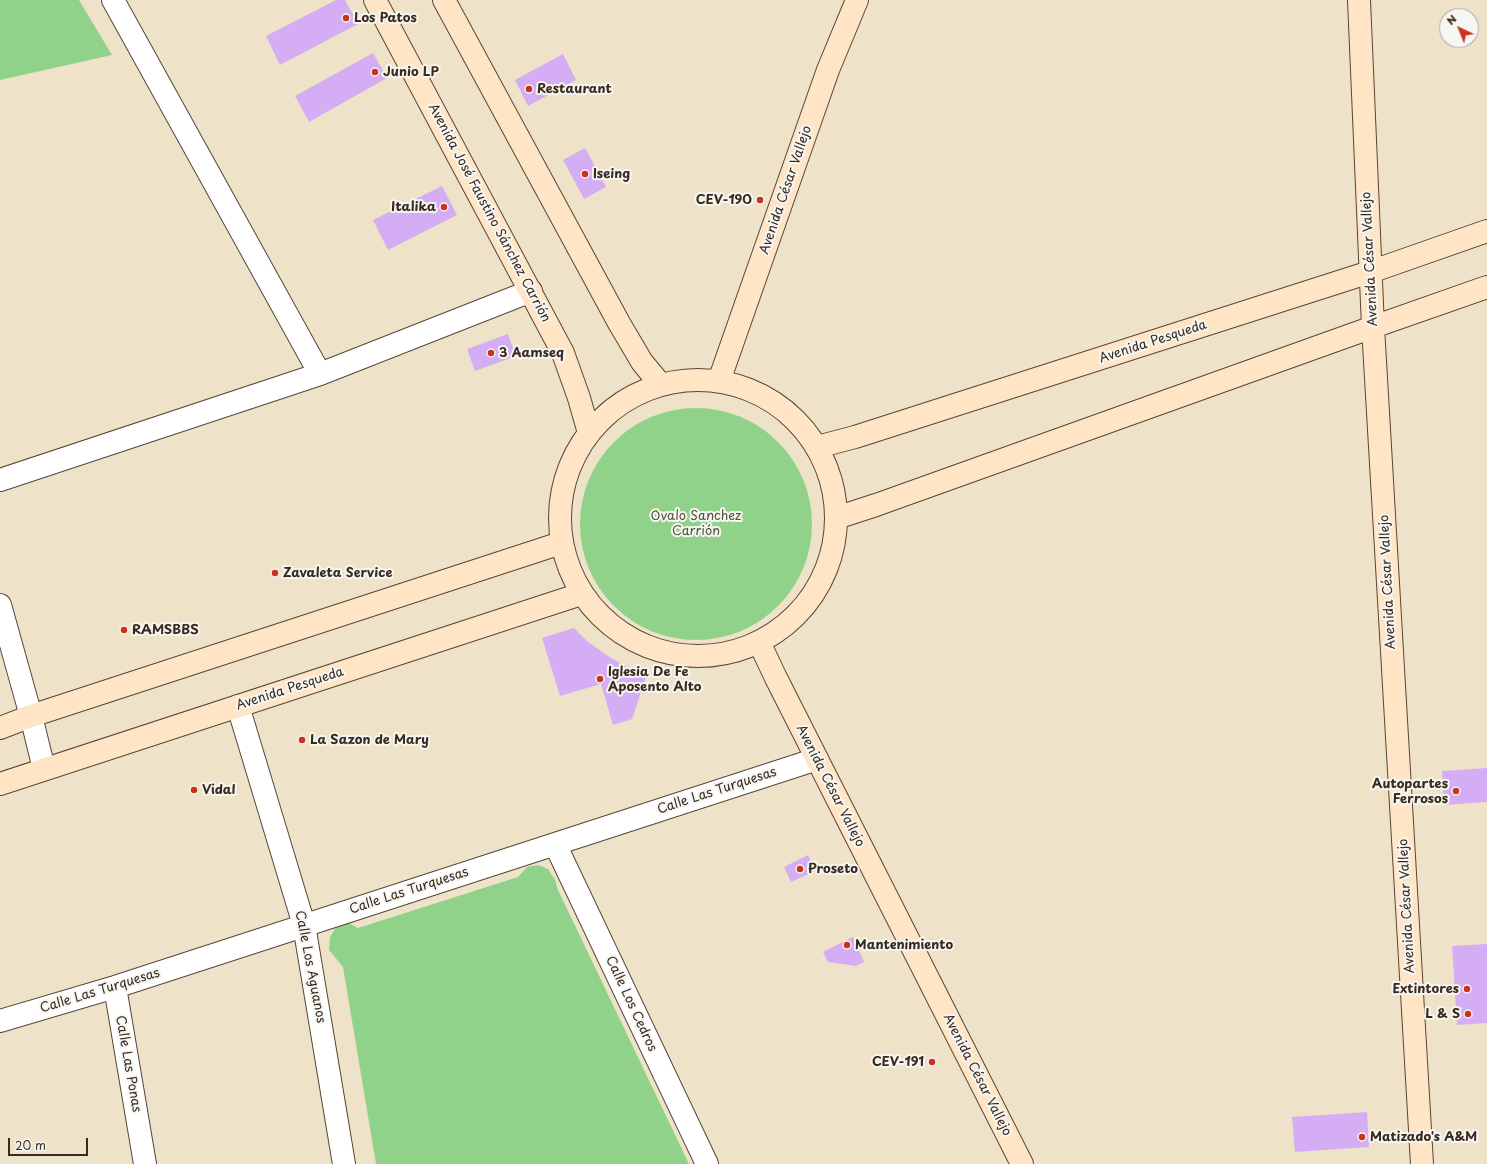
<!DOCTYPE html>
<html>
<head>
<meta charset="utf-8">
<style>
	body { margin:0 }
	#map { position:relative; width:1487px; height:1164px; overflow:hidden; background:#eee3c8; font-family:"Playpen Sans",sans-serif }
	canvas { display:block }
	.north { position:absolute; left:1439px; top:8px; width:40px; height:40px; box-sizing:border-box; background:#f6f6f2; border:1px solid #aba49d; border-radius:50%; rotate:317deg; font-size:11px; font-weight:700; line-height:16px; text-align:center; color:#3b2a1e }
	.north::after { content:''; display:block; margin:auto; width:14px; height:18px; background:#c8321e; clip-path:polygon(50% 0,100% 100%,50% 72%,0 100%) }
	.scale { position:absolute; left:8px; top:1138px; width:80px; height:18px; box-sizing:border-box; border:2px solid #3b2a1e; border-top:0; padding-left:5px; font-size:12px; line-height:14px; white-space:nowrap; color:#3b2a1e; -webkit-text-stroke:3px #f6f6f2; paint-order:stroke }
</style>
</head>
<body>
<div id="map">
<canvas width="1487" height="1164"></canvas>
<div class="north">N</div>
<div class="scale">20 m</div>
</div>
<script>
const ctx = document.querySelector('canvas').getContext('2d');
ctx.lineJoin = 'round';
function fillPath(path, color) {
  ctx.fillStyle = color;
  ctx.fill(path, 'evenodd');
}
function poly(rows) {
  const path = new Path2D();
  for (const r of rows) {
    if (r.length === 3) {
      path.moveTo(r[0] + r[2], r[1]);
      path.arc(r[0], r[1], r[2], 0, 2 * Math.PI);
      continue;
    }
    path.moveTo(r[0], r[1]);
    for (let i = 2; i < r.length; i += 2) path.lineTo(r[i], r[i + 1]);
  }
  return path;
}
function stroke(path, color, width, dash) {
  ctx.strokeStyle = color;
  ctx.lineWidth = width;
  ctx.lineCap = dash ? 'butt' : 'round';
  ctx.setLineDash(dash || []);
  ctx.stroke(path);
}
function write(font, color, halo, rows, align = 'center') {
  ctx.font = font + ' "Playpen Sans",sans-serif';
  ctx.lineWidth = 4;
  ctx.setLineDash([]);
  ctx.textBaseline = 'middle';
  ctx.strokeStyle = halo;
  ctx.fillStyle = color;
  for (const [text, x, y, turn = 0] of rows) {
    ctx.save();
    ctx.translate(x, y);
    ctx.rotate((+turn || 0) * Math.PI / 180);
    ctx.textAlign = isNaN(turn) ? turn : align;
    if (halo) ctx.strokeText(text, 0, 0);
    ctx.fillText(text, 0, 0);
    ctx.restore();
  }
}
const green = poly([
	[0,0,79,0,112,55,0,80],
	[696,524,116],
	[538,865,548,869,555,880,558,890,689,1164,376,1164,343,967,329,950,330,937,336,927,349,923,358,928,518,877,527,867]
]);
const building = poly([
	[336,0,345,0,358,24,280,65,266,36],
	[373,53,387,78,309,122,295,96],
	[563,54,576,80,528,106,515,80],
	[585,148,606,187,584,199,563,160],
	[442,186,457,215,388,250,373,220],
	[508,334,516,356,475,371,467,349],
	[574,628,587,641,608,656,623,665,647,674,632,719,613,725,601,684,560,696,542,638],
	[1487,768,1487,802,1444,805,1442,771],
	[808,855,815,871,791,882,784,867],
	[853,937,864,962,856,966,828,962,823,952],
	[1487,944,1487,1023,1457,1025,1452,946],
	[1367,1112,1369,1147,1295,1152,1292,1117]
]);
const minor = poly([
	[113,0,320,374],
	[0,480,320,374,531,291],
	[0,605,31,716,44,769],
	[238,706,304,925,344,1164],
	[555,844,707,1164],
	[115,987,145,1164],
	[0,1021,115,987,817,759]
]);
const secondary = poly([
	[375,0,563,353,579,398,589,433],
	[444,0,619,323,642,362,661,385],
	[1359,0,1373,327,1422,1164],
	[698,518,138],
	[719,381,828,70,857,0],
	[817,447,855,437,1370,272,1487,231],
	[836,518,876,505,1373,327,1487,287],
	[759,642,776,678,1022,1164],
	[0,728,31,716,561,543],
	[0,784,581,594]
]);
const markers = [
	[346,18,4,"#c8321e"],
	[375,72,4,"#c8321e"],
	[529,89,4,"#c8321e"],
	[585,174,4,"#c8321e"],
	[760,200,4,"#c8321e"],
	[444,207,4,"#c8321e"],
	[491,353,4,"#c8321e"],
	[275,573,4,"#c8321e"],
	[124,630,4,"#c8321e"],
	[600,679,4,"#c8321e"],
	[302,740,4,"#c8321e"],
	[194,790,4,"#c8321e"],
	[1456,791,4,"#c8321e"],
	[800,869,4,"#c8321e"],
	[847,945,4,"#c8321e"],
	[1467,989,4,"#c8321e"],
	[1468,1014,4,"#c8321e"],
	[932,1062,4,"#c8321e"],
	[1362,1137,4,"#c8321e"]
];
const poiNames = [
	["Los Patos",354,18],
	["Junio LP",383,72],
	["Restaurant",537,89],
	["Iseing",593,174],
	["CEV-190",752,200,"right"],
	["Italika",436,207,"right"],
	["3 Aamseq",499,353],
	["Zavaleta Service",283,573],
	["RAMSBBS",132,630],
	["Iglesia De Fe",608,672],
	["Aposento Alto",608,687],
	["La Sazon de Mary",310,740],
	["Autopartes",1448,784,"right"],
	["Ferrosos",1448,799,"right"],
	["Vidal",202,790],
	["Proseto",808,869],
	["Mantenimiento",855,945],
	["Extintores",1459,989,"right"],
	["L & S",1460,1014,"right"],
	["CEV-191",924,1062,"right"],
	["Matizado's A&M",1370,1137]
];
const streetNames = [
	["Avenida César Vallejo",786,190,-71],
	["Avenida José Faustino Sánchez Carrión",489,213,62],
	["Avenida César Vallejo",1370,259,-93],
	["Avenida Pesqueda",1153,342,-18],
	["Avenida César Vallejo",1388,582,-93],
	["Avenida Pesqueda",290,689,-18],
	["Avenida César Vallejo",830,786,63],
	["Calle Las Turquesas",717,791,-18],
	["Calle Las Turquesas",409,891,-18],
	["Avenida César Vallejo",1407,906,-93],
	["Calle Los Aguanos",310,967,79],
	["Calle Las Turquesas",100,991,-17],
	["Calle Los Cedros",631,1004,65],
	["Calle Las Ponas",128,1064,80],
	["Avenida César Vallejo",977,1075,63]
];
const parkNames = [
	["Ovalo Sanchez",696,516],
	["Carrión",696,531]
];
fillPath(green, '#91d28a');
fillPath(building, '#d5adf4');
stroke(minor, '#564638', 24);
stroke(secondary, '#564638', 24);
stroke(minor, '#fff', 22);
stroke(secondary, '#ffe4c6', 22);
for (const [x, y, r, color] of markers) {
  const dot = new Path2D();
  dot.arc(x, y, r, 0, 2 * Math.PI);
  ctx.fillStyle = color;
  ctx.fill(dot);
  stroke(dot, '#f6f6f2', 1.5);
}
write('bold 13px', '#3b2a1e', '#f6f6f2', poiNames, 'left');
write('13px', '#3b2a1e', '#f6f6f2', streetNames);
write('13px', '#505439', '#f6f6f2', parkNames);
</script>
</body>
</html>
